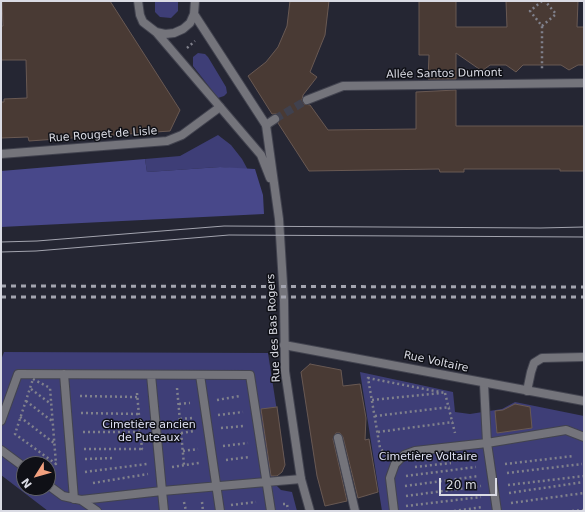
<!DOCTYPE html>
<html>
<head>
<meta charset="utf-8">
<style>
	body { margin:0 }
	#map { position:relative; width:585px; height:512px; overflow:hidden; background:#252633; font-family:"DejaVu Sans",sans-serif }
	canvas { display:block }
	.frame { position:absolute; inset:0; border:2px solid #dadbe4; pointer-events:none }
	.north { position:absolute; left:16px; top:456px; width:40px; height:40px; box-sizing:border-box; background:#0f1016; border:1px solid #606168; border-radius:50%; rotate:233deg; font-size:11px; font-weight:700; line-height:16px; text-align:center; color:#dadbe4 }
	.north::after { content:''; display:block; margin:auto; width:14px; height:18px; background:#f2a07f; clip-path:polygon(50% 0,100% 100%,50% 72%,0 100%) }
	.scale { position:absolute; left:439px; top:478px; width:58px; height:18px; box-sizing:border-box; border:2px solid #dadbe4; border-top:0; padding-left:5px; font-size:12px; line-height:14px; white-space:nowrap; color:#dadbe4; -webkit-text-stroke:3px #0f1016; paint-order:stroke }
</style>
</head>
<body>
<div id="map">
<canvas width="585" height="512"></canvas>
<div class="frame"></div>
<div class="north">N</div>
<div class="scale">20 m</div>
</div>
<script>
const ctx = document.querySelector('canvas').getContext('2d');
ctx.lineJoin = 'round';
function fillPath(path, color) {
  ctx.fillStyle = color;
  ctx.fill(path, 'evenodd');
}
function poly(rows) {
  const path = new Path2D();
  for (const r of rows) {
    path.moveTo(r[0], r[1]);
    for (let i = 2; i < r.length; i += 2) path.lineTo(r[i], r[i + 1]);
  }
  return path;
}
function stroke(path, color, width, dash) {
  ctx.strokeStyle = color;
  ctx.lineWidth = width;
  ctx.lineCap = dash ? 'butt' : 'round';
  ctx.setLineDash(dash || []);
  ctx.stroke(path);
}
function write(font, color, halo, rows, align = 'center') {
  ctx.font = font + ' "DejaVu Sans",sans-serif';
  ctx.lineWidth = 3;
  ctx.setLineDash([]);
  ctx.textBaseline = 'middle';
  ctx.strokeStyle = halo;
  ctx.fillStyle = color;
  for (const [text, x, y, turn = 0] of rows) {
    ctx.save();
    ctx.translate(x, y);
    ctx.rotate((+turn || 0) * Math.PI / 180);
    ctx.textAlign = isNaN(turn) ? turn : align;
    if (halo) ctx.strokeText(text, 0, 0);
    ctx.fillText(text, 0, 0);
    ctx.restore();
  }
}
const green = poly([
	[155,1,178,1,178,11,171,18,160,17,155,12],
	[198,53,205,54,208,57,226,87,227,93,224,96,218,98,193,66,193,57],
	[218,135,231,145,242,159,248,170,220,167,147,172,145,159,180,156],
	[4,352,268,353,285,463,274,474,275,484,281,490,292,492,297,511,48,511,1,475,1,360],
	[24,464,48,464,48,488,24,488],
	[360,372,453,392,455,412,470,414,502,409,515,402,584,416,584,511,382,511]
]);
const forest = poly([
	[145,159,147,172,220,167,255,169,263,195,264,214,1,227,1,171]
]);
const building = poly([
	[2,1,110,1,180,110,170,131,29,141,28,137,1,138,1,102,4,102,4,99,27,98,26,60,1,60,1,26,3,26,2,1],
	[290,1,329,1,325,35,310,72,317,77,303,95,302,100,304,104,310,105,328,130,416,129,416,92,456,90,456,126,584,126,584,171,560,171,560,169,464,169,464,172,440,172,439,169,309,171,278,123,280,116,277,114,272,114,248,76,266,62,278,47,287,26,290,1],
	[419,1,456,1,456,27,507,27,506,1,578,1,577,27,584,27,584,65,578,65,569,70,561,65,523,65,516,72,506,65,490,65,482,71,456,53,456,79,428,79,429,55,419,55,419,1],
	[310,364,341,370,343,386,360,384,366,418,365,440,369,439,378,492,358,498,343,437,340,433,336,433,333,439,347,501,325,506,317,476,301,372,310,364],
	[515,404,530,407,532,428,497,433,495,411,503,410,515,404],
	[277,407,285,465,282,472,277,476,271,476,261,409,277,407]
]);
const pedestrianTunnel = poly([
	[275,119,307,100]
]);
const path = poly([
	[542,1,530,11,542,26,542,71],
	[542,26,556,14,545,1],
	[187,48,195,41],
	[33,379,50,388,56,464,15,434,33,379],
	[177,388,184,465],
	[31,389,51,404],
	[137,393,142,449,145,449],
	[445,393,455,433],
	[80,396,137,397],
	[217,400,240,396],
	[372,400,441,393],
	[26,401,52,421],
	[179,404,190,403],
	[81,413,139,414],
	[218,415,243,412],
	[375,416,450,407],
	[20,417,54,443],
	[180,419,193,418],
	[221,428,244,426],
	[83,432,140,432],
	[378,432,453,422],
	[181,433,194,431],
	[223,446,248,443],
	[84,449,142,449],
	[183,451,198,449],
	[386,455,380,448,368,378,445,393],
	[85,459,115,458],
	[226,460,249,457],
	[505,464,574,456],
	[172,467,199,463],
	[415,467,451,463],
	[85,472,147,464],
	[507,473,582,464],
	[406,476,476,467],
	[93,483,148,474],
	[508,485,584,476],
	[405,486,479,476],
	[509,493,584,482],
	[406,496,481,486],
	[184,502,186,511],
	[202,502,203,511],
	[511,503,584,493],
	[283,504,287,504,288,511],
	[231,505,256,502],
	[406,506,481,497],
	[454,511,483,507],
	[572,511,584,510]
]);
const service = poly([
	[64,374,74,499],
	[200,375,220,511],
	[1,421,18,374,250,375,271,511],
	[338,438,355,511],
	[1,450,24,467],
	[48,485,63,496,81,500,97,511],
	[81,500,162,491,151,375],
	[164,511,162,491,301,479],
	[394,511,390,478,395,464,404,455,415,451,487,443,484,384],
	[497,511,487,443,566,430,584,437]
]);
const pedestrian = poly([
	[307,100,343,86,584,83],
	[266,125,275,119]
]);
const minor = poly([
	[1,154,167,141,182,135,220,107],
	[284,345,584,401],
	[527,391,531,372,534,363,542,358,584,357]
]);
const tertiary = poly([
	[138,1,140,15,143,22,156,32,165,34,174,33,183,29,190,23,194,14,195,1],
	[194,14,266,125,279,219,284,300,285,371,301,479,310,511],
	[156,32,261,155,270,178]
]);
const tram = poly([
	[1,242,37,241,224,226,540,228,584,227],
	[1,252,36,251,229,235,584,237]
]);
const rail = poly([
	[1,286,584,287],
	[1,297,584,297]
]);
const streetNames = [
	["Allée Santos Dumont",444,74,-1],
	["Rue Rouget de Lisle",103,135,-4],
	["Rue des Bas Rogers",274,328,-93],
	["Rue Voltaire",436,362,12]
];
const parkNames = [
	["Cimetière ancien",149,425],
	["de Puteaux",149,438],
	["Cimetière Voltaire",428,457]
];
fillPath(green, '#3e3e77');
fillPath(forest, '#48488a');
fillPath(building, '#493a34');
stroke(building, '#695953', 1);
stroke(pedestrianTunnel, '#40414e', 8, [8, 4]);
stroke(service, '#42434f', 10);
stroke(pedestrian, '#42434f', 10);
stroke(minor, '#42434f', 10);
stroke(tertiary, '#42434f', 10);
stroke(path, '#80818c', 2.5, [2, 3]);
stroke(service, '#74747b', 8);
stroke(pedestrian, '#74747b', 8);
stroke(minor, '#74747b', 8);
stroke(tertiary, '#74747b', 8);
stroke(tram, '#a3a4af', 1);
stroke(rail, '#a3a4af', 3, [5, 5]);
write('11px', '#dadbe4', '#0f1016', streetNames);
write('11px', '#dfe1f5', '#0f1016', parkNames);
</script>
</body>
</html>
